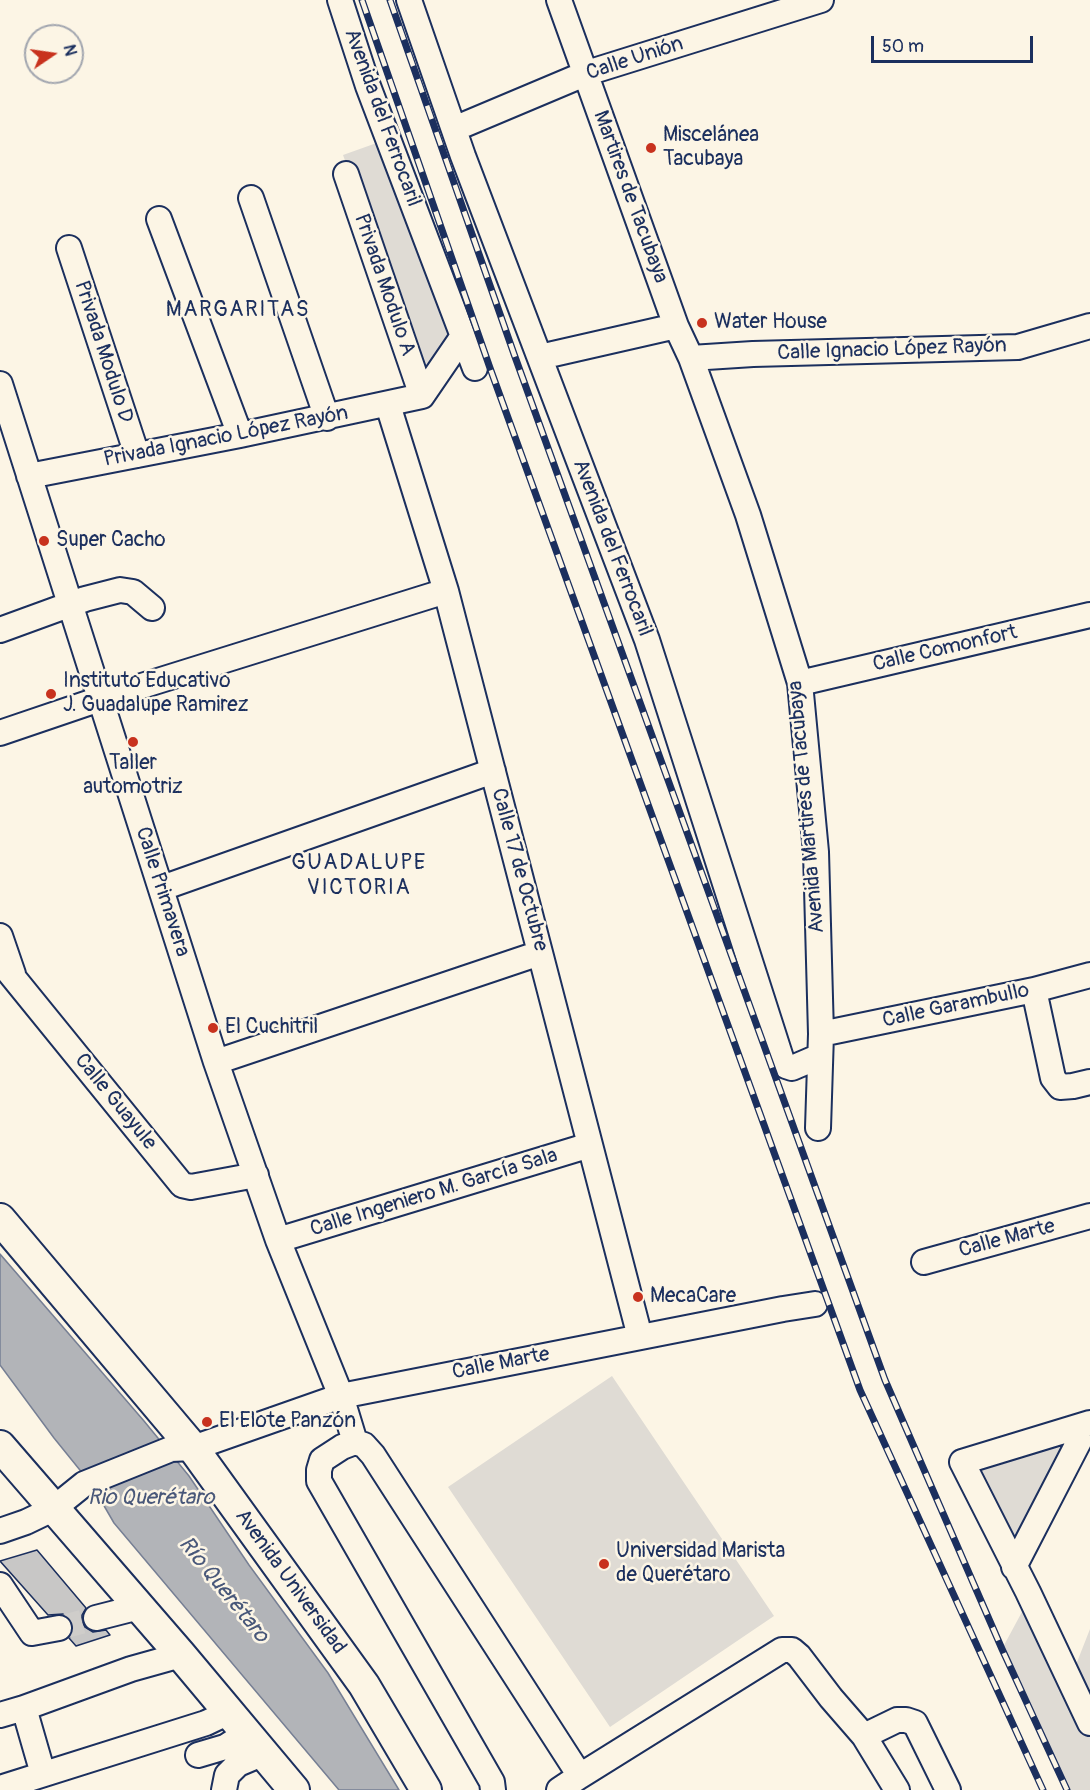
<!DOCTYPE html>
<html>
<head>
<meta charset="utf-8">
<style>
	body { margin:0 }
	#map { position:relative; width:1090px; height:1790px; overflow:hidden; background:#fcf5e5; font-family:Pangolin,sans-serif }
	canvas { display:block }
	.north { position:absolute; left:24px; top:24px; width:60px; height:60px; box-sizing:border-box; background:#fcf5e5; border:2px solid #a2a6af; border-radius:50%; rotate:77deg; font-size:16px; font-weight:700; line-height:24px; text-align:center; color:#1b2f5e }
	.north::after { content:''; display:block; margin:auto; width:21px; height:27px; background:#c8321e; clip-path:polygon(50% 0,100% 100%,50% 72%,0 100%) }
	.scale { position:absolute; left:871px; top:36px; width:162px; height:27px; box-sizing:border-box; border:3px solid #1b2f5e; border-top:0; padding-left:8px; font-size:18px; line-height:21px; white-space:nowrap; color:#1b2f5e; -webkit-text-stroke:4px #fcf5e5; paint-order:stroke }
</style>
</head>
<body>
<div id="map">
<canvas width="1090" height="1790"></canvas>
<div class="north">N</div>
<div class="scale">50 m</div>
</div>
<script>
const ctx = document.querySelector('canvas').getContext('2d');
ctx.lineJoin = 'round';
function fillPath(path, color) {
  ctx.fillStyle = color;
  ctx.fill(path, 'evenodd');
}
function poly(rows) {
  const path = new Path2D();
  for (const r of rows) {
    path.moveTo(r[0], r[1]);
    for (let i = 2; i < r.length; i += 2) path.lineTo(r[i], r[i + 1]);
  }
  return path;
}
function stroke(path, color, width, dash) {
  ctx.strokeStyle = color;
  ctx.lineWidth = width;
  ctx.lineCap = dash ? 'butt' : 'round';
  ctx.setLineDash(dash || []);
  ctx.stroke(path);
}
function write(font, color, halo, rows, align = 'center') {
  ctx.font = font + ' Pangolin,sans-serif';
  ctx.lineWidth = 5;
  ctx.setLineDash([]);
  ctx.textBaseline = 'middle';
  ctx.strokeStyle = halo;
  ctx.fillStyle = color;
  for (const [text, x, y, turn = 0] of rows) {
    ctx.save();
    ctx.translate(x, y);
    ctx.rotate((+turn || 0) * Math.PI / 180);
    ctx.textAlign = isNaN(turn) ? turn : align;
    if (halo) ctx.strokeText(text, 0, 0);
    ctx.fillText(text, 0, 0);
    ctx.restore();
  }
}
const green = poly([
	[385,140,452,331,424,382,343,155],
	[612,1376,774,1616,610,1727,448,1487],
	[1084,1428,1013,1566,964,1465],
	[1030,1597,1070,1680,1090,1629,1090,1790,1067,1790,1002,1649]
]);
const water = poly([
	[0,1254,144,1421,189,1476,249,1565,328,1673,399,1790,339,1790,114,1523,92,1485,54,1438,0,1365,0,1254]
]);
const building = poly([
	[37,1550,86,1608,82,1615,82,1622,85,1627,93,1632,106,1630,110,1635,76,1646,69,1638,73,1632,73,1626,69,1618,63,1614,48,1615,0,1561,37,1550]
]);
const minorTunnel = poly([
	[59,1628,96,1618]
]);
const minor = poly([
	[340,0,368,86,475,368],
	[409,0,463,156,647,640,782,1061,786,1066,792,1068,820,1056],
	[559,0,676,326,691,358,748,515,800,683,816,852,821,1034,818,1128],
	[454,129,587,73,821,0],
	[346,174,422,396],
	[251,198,327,418],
	[159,219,240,435],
	[69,248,137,455],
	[540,357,676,326],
	[691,358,753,354,1018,347,1090,326],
	[0,384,216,1062,278,1240,341,1396,355,1442],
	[422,396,463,336],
	[388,405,446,591,640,1337],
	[29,476,240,435,422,396],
	[0,630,85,599,120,590,133,592,152,608],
	[800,683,1090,615],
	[0,733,100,699,446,591],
	[162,888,493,771],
	[0,936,13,974],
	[0,961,182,1185,191,1187,256,1175],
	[1034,990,1053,1078,1060,1087,1073,1086,1090,1082],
	[821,1034,1034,990,1090,975],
	[216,1062,540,953],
	[278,1240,590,1145],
	[924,1262,1090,1216],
	[1090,1423,962,1462,1028,1592,1090,1723],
	[0,1531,26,1522,53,1509,84,1484,171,1449,193,1448,341,1396,783,1309,815,1304],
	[1014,1567,1088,1424],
	[0,1585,32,1633,59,1628],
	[96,1618,139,1607],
	[24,1708,131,1669,181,1655],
	[0,1715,24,1708,43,1774],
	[864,1736,897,1720,906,1720,915,1723,948,1790],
	[198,1755,225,1747,247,1733],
	[580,1776,782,1650,792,1650,799,1656,831,1698,864,1736,897,1790],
	[0,1788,206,1723,229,1712],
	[224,1790,227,1775,238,1764,264,1753],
	[493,1790,492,1782,319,1481,319,1470,322,1460,342,1447,355,1442,364,1445,373,1455,580,1776,559,1790]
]);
const major = poly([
	[0,1219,193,1448,364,1685,426,1790],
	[0,1446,181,1655,294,1790]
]);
const rail = poly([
	[362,0,490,368,860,1390,1043,1790],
	[390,0,514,354,885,1380,1002,1649,1067,1790]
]);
const markers = [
	[651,148,6,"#c8321e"],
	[702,323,6,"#c8321e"],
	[44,541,6,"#c8321e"],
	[51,694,6,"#c8321e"],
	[133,742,6,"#c8321e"],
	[213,1028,6,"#c8321e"],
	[638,1297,6,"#c8321e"],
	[207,1422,6,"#c8321e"],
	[604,1564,6,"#c8321e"]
];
const streetNames = [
	["Calle Unión",635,59,-18],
	["Avenida del Ferrocaril",382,118,70],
	["Martires de Tacubaya",630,197,70],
	["Privada Modulo A",384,285,71],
	["Calle Ignacio López Rayón",892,350,-2],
	["Privada Modulo D",103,352,72],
	["Privada Ignacio López Rayón",226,437,-11],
	["Avenida del Ferrocaril",612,548,69],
	["Calle Comonfort",945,649,-13],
	["Avenida Martires de Tacubaya",807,807,-95],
	["Calle 17 de Octubre",519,870,75],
	["Calle Primavera",162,892,72],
	["Calle Garambullo",956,1006,-12],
	["Calle Guayule",115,1102,51],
	["Calle Ingeniero M. García Sala",434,1193,-17],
	["Calle Marte",1007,1239,-15],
	["Calle Marte",501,1364,-11],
	["Avenida Universidad",290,1582,54]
];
const poiNames = [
	["Miscelánea",663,136],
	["Tacubaya",663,160],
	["Water House",714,323],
	["Super Cacho",56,541],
	["Instituto Educativo",63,682],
	["J. Guadalupe Ramirez",63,706],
	["Taller",133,764,"center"],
	["automotriz",133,788,"center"],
	["El Cuchitril",225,1028],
	["MecaCare",650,1297],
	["El Elote Panzón",219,1422],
	["Universidad Marista",616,1552],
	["de Querétaro",616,1576]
];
const neighbourhoodNames = [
	["MARGARITAS",238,310],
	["GUADALUPE",359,863],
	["VICTORIA",359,888]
];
const waterNames = [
	["Rio Querétaro",151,1498],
	["Río Querétaro",223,1590,51]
];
fillPath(green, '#dfdbd4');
fillPath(water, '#b2b4b8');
stroke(water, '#767f94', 1.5);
fillPath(building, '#c8c7c6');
stroke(building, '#1b2f5e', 1.5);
stroke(minorTunnel, '#cfcdca', 24, [24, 12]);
stroke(minor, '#1b2f5e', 28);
stroke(major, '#1b2f5e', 34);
stroke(minor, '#fcf5e5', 24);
stroke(major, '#fcf5e5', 30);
stroke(rail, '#1b2f5e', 7);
stroke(rail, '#fcf5e5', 4.5, [14]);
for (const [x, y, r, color] of markers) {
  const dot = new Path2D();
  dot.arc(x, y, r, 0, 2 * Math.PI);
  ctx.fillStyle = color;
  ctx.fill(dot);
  stroke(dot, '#fcf5e5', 2);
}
write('21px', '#1b2f5e', '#fcf5e5', streetNames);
write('21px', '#1b2f5e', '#fcf5e5', poiNames, 'left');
ctx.letterSpacing = '1.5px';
write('22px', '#1b2f5e', '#fcf5e5', neighbourhoodNames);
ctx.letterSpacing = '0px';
write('italic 22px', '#485779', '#fcf5e5', waterNames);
</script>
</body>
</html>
